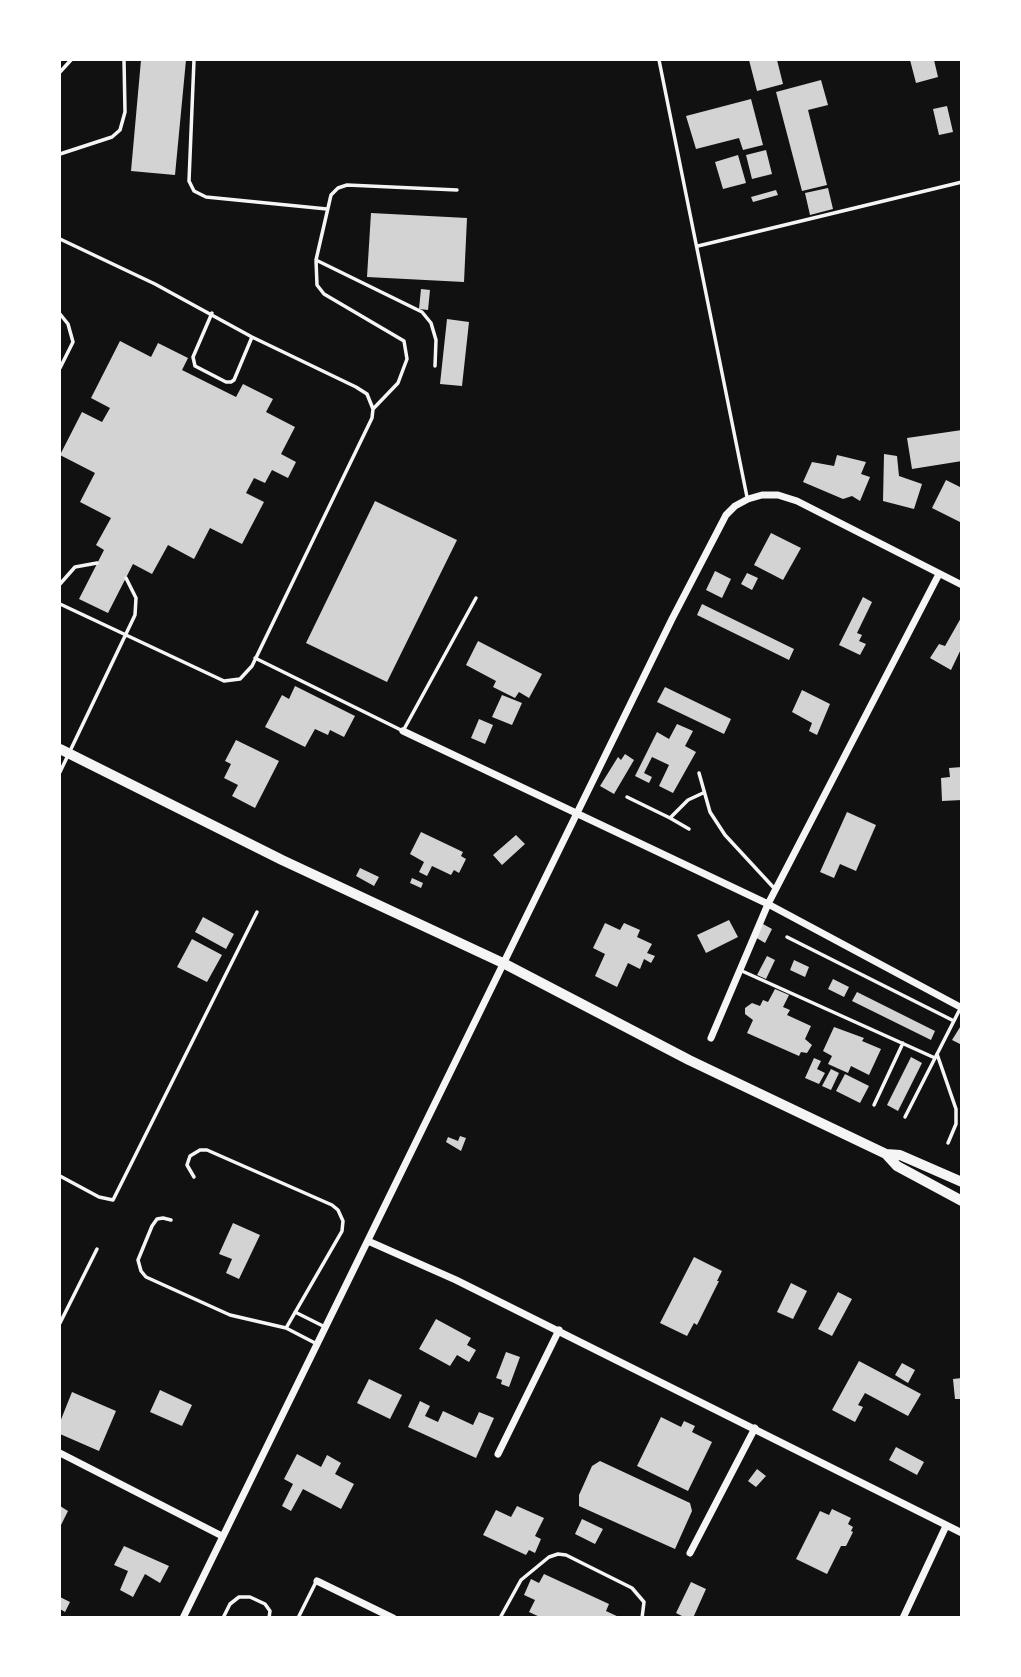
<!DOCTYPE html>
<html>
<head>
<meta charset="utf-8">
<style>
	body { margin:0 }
	#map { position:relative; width:1021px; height:1677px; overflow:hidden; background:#111; font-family:Montserrat,sans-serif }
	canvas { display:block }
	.frame { position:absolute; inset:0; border:61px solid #fff; pointer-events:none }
</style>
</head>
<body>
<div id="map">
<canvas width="1021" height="1677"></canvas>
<div class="frame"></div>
</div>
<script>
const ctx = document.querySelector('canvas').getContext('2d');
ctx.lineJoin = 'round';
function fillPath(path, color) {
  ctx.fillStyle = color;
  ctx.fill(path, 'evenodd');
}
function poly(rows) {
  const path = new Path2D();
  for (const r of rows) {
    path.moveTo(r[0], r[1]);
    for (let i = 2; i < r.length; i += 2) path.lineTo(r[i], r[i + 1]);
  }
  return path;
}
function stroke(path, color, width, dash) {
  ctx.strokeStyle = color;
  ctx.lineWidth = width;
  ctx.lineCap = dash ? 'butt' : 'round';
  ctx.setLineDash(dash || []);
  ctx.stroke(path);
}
const building = poly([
	[141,60,186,60,175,175,131,171],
	[749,60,777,60,783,84,757,91],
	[910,60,934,60,938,77,916,83],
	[821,80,828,105,808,110,827,185,802,191,776,92],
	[751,99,763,145,743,150,739,138,696,149,686,116],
	[947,106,953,132,939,135,933,109],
	[766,150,772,174,752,179,746,155],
	[738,155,746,183,723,189,715,162],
	[828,188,833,209,810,215,805,193],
	[776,190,778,195,753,202,751,197],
	[371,213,467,218,464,282,367,277],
	[421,289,430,290,428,310,419,309],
	[447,319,469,322,462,386,440,384],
	[120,341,151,357,158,343,188,358,182,370,236,397,243,384,273,399,266,412,295,427,281,454,296,462,288,478,272,470,265,483,254,478,246,493,264,502,242,544,210,528,194,559,168,545,152,574,133,564,108,613,79,599,104,550,96,545,111,518,80,502,95,473,60,455,82,412,102,422,110,408,91,398],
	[962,430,962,461,912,469,907,438],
	[884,454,897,456,899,476,922,484,914,509,883,501],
	[837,455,866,462,861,474,870,477,860,501,852,496,843,499,803,482,812,462,834,466],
	[946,480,962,488,962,523,932,508],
	[375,501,457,540,387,682,306,643],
	[771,533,801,548,783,580,754,565],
	[715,571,731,579,722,598,706,590],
	[747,573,758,578,752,590,741,584],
	[863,597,872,602,857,633,862,635,859,641,866,644,860,655,839,645],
	[702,604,794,649,789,660,697,615],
	[962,616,962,647,951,670,930,658,939,644,945,646],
	[478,641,542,674,529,698,519,692,515,698,493,687,496,681,466,665],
	[295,686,355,716,344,737,330,730,328,735,315,729,305,747,265,727,282,695,289,699],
	[665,687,731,719,724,734,657,702],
	[802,690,830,704,817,735,809,731,812,723,792,712],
	[502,695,522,703,512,725,492,717],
	[479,719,493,725,485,744,471,738],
	[677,724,693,731,685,746,696,752,673,793,659,786,669,765,652,757,644,773,652,777,649,783,635,776,657,732,669,739],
	[236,740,279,761,255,808,232,796,238,785,224,778,231,764,225,761],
	[625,754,634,760,614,794,600,786,618,757,621,760],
	[962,767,962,800,942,801,941,778,950,777,949,768],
	[847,812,876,825,856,871,840,864,834,878,820,872],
	[421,832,463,852,461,856,466,859,459,873,454,870,451,875,432,866,427,876,419,872,424,862,410,854],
	[516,835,525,844,502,865,493,855],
	[360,868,379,877,374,886,356,876],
	[412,878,423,883,421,888,410,883],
	[203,917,234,934,226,949,195,932],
	[729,920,738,937,706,953,697,935],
	[605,923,620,930,624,923,640,930,637,937,652,944,647,953,655,956,651,963,644,959,640,969,628,963,617,987,595,976,605,954,593,948],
	[763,924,772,929,765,943,755,937],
	[192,939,222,955,207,982,177,967],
	[767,956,775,960,766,979,757,975],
	[794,960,809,967,805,977,790,970],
	[833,979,849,987,844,997,828,989],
	[775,989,789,995,783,1007,790,1010,787,1015,811,1026,805,1039,812,1045,807,1053,801,1052,799,1056,747,1033,753,1020,745,1014,745,1008,752,1003,760,1006,763,1000,768,1002],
	[857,992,935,1031,931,1040,852,1001],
	[962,1024,962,1045,952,1040],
	[834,1027,864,1038,862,1041,881,1049,869,1075,851,1066,848,1073,828,1064,832,1056,823,1051],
	[911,1057,922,1063,898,1111,887,1105],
	[814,1058,821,1061,817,1069,825,1073,819,1084,805,1078],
	[831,1069,839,1073,831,1090,822,1086],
	[845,1074,869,1086,860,1103,836,1091],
	[460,1136,466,1138,461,1151,446,1142,448,1137,458,1141],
	[233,1223,260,1235,239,1279,226,1273,232,1259,219,1254],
	[694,1257,722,1271,717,1281,719,1281,697,1325,694,1323,687,1336,660,1323],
	[791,1283,807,1291,793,1319,777,1312],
	[838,1292,852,1299,832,1336,818,1329],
	[436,1319,471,1338,467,1345,476,1350,469,1362,457,1355,450,1366,419,1349],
	[506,1352,520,1357,509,1387,501,1384,502,1380,496,1378],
	[859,1361,921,1394,908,1416,865,1393,858,1405,863,1407,855,1422,832,1410],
	[902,1363,915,1370,908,1383,895,1375],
	[962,1378,962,1399,955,1399,953,1379],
	[369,1379,402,1395,390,1419,357,1403],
	[160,1390,192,1405,182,1426,150,1412],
	[72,1392,116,1411,99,1451,60,1434,60,1422],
	[420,1401,430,1406,425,1416,438,1422,443,1411,473,1425,479,1412,494,1418,476,1458,408,1427],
	[661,1417,681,1427,684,1421,695,1426,692,1432,712,1442,688,1491,637,1466],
	[896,1447,924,1462,917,1475,889,1460],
	[297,1454,321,1467,327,1455,341,1463,335,1474,354,1484,341,1509,303,1489,291,1511,282,1506,293,1484,284,1479],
	[600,1461,690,1503,692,1511,675,1549,579,1506,579,1495,592,1466],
	[757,1469,766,1476,756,1487,748,1481],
	[60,1506,68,1511,60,1527],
	[517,1506,544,1518,535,1536,541,1539,535,1553,529,1550,526,1555,483,1535,496,1510,511,1517],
	[832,1509,851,1518,848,1524,853,1527,851,1531,853,1532,846,1546,841,1546,827,1574,796,1559,820,1511,829,1515],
	[582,1519,603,1529,595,1544,575,1534],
	[124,1546,169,1566,160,1583,145,1574,133,1597,120,1590,128,1571,114,1565],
	[544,1574,609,1604,606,1611,621,1618,542,1618,529,1612,535,1600,524,1595,531,1579,539,1583],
	[691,1582,706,1589,693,1618,686,1618,676,1613],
	[60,1597,70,1602,65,1612,60,1609]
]);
const service = poly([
	[194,60,189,181,194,191,206,197,327,209],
	[659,60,747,497],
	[60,72,71,60],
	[60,154,112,137,120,130,125,112,124,60],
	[60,239,155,284,252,337,356,387,367,394,373,409,372,418,252,666,240,679,224,681,60,604],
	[698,246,962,182],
	[316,260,422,312,431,323,436,340,435,366],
	[212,313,193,357,195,366,226,382,231,382,234,380,252,337],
	[60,314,68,324,73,342,60,368],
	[373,409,398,383,407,359,404,341,324,294,317,285,316,260,331,195,338,188,347,185,457,190],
	[60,584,75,567,97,563],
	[255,658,403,731,476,598],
	[60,772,135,615,136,598,126,578],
	[699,773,710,812,725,835,774,888],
	[627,797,670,818,688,800,703,793],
	[670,818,689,829],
	[787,937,954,1021],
	[742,971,935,1058],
	[937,1054,956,1109,956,1124,948,1143],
	[874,1105,903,1043],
	[905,1117,961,1007],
	[60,1176,99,1197,113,1200,257,912],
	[194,1177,187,1165,190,1156,200,1150,207,1150,332,1205,338,1210,343,1221,342,1231,286,1328],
	[171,1220,163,1218,157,1219,152,1226,138,1260,141,1271,146,1277,230,1315,286,1328,315,1343],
	[295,1312,325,1327],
	[60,1323,97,1249],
	[223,1618,230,1604,239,1597,250,1597,265,1604,270,1611,269,1618],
	[298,1618,316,1582],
	[500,1618,521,1580,549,1557,558,1554,566,1555,632,1588,644,1602,642,1618]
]);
const minor = poly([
	[403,731,768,904,962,1008],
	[711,1038,768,904,939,574],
	[368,1241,456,1280,962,1533],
	[60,1453,222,1536],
	[498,1454,559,1330],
	[690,1553,755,1428],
	[317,1581,393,1618],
	[183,1618,672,619,726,515,735,506,748,499,762,495,778,495,797,501,962,585],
	[903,1618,946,1526]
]);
const secondary = poly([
	[60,749,282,860,505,964,689,1060,886,1154,897,1166,962,1201],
	[886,1154,900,1155,962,1182]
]);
fillPath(building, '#d3d3d3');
stroke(service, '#f5f5f5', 3.5);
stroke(minor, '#f5f5f5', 7);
stroke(secondary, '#f5f5f5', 10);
</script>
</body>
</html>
